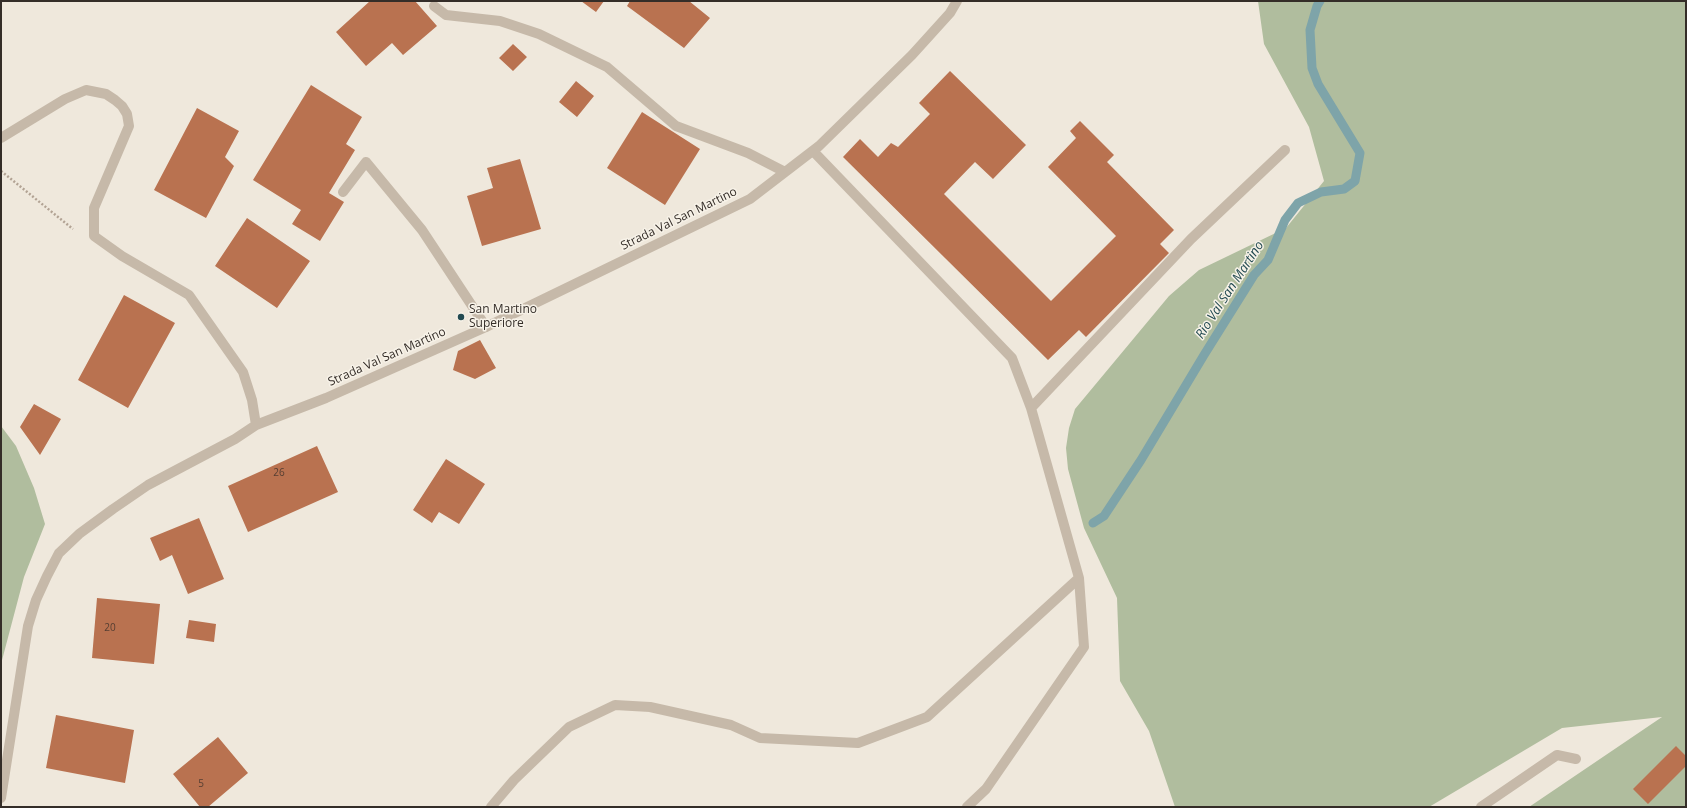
<!DOCTYPE html>
<html>
<head>
<meta charset="utf-8">
<style>
	body { margin:0 }
	#map { position:relative; width:1687px; height:808px; overflow:hidden; background:#efe8dc; font-family:"Open Sans",sans-serif }
	canvas { display:block }
	.frame { position:absolute; inset:0; border:2px solid #342d28; pointer-events:none }
</style>
</head>
<body>
<div id="map">
<canvas width="1687" height="808"></canvas>
<div class="frame"></div>
</div>
<script>
const ctx = document.querySelector('canvas').getContext('2d');
ctx.lineJoin = 'round';
function fillPath(path, color) {
  ctx.fillStyle = color;
  ctx.fill(path, 'evenodd');
}
function poly(rows) {
  const path = new Path2D();
  for (const r of rows) {
    path.moveTo(r[0], r[1]);
    for (let i = 2; i < r.length; i += 2) path.lineTo(r[i], r[i + 1]);
  }
  return path;
}
function stroke(path, color, width, dash) {
  ctx.strokeStyle = color;
  ctx.lineWidth = width;
  ctx.lineCap = dash ? 'butt' : 'round';
  ctx.setLineDash(dash || []);
  ctx.stroke(path);
}
function write(font, color, halo, rows, align = 'center') {
  ctx.font = font + ' "Open Sans",sans-serif';
  ctx.lineWidth = 3;
  ctx.setLineDash([]);
  ctx.textBaseline = 'middle';
  ctx.strokeStyle = halo;
  ctx.fillStyle = color;
  for (const [text, x, y, turn = 0] of rows) {
    ctx.save();
    ctx.translate(x, y);
    ctx.rotate((+turn || 0) * Math.PI / 180);
    ctx.textAlign = isNaN(turn) ? turn : align;
    if (halo) ctx.strokeText(text, 0, 0);
    ctx.fillText(text, 0, 0);
    ctx.restore();
  }
}
const green = poly([
	[1258,1,1686,1,1686,807,1529,807,1662,717,1562,728,1429,807,1175,807,1149,731,1120,681,1117,598,1084,528,1068,469,1066,448,1069,428,1075,409,1169,296,1199,270,1286,228,1324,181,1309,127,1264,44],
	[1,426,16,446,34,488,45,524,24,577,1,664]
]);
const stream = poly([
	[1093,523,1104,516,1141,460,1204,355,1254,275,1268,260,1285,220,1298,203,1321,192,1344,189,1355,181,1360,153,1318,84,1312,68,1310,30,1317,6,1320,1]
]);
const building = poly([
	[370,1,415,1,437,26,403,55,392,43,366,66,336,32],
	[581,1,604,1,596,12],
	[630,1,689,1,710,18,684,48,627,6],
	[513,44,527,57,513,71,499,58],
	[950,71,1026,145,993,179,975,162,944,194,1051,301,1116,236,1048,167,1076,138,1070,131,1080,121,1114,155,1107,162,1174,230,1160,244,1169,253,1086,337,1079,330,1048,360,843,157,860,139,878,157,891,143,898,147,930,114,919,103],
	[576,81,594,96,577,117,559,102],
	[311,85,362,117,346,144,355,150,329,193,344,202,320,241,292,224,301,210,253,180],
	[197,108,239,131,225,157,234,166,206,218,154,190],
	[642,112,700,149,665,205,607,168],
	[520,159,541,229,482,246,467,196,493,188,487,168],
	[247,218,310,261,277,308,215,266],
	[124,295,175,323,128,408,78,380],
	[480,340,496,368,475,379,453,370,458,351],
	[34,404,61,419,40,455,20,427],
	[317,446,338,492,248,532,228,486],
	[446,459,485,484,459,524,439,512,432,523,413,510],
	[199,518,224,579,188,594,172,555,160,561,150,538],
	[97,598,160,604,154,664,92,658],
	[189,620,216,624,214,642,186,638],
	[56,715,134,730,125,783,46,768],
	[218,737,248,773,208,807,200,807,173,774],
	[1676,746,1686,756,1686,766,1648,804,1633,789]
]);
const path = poly([
	[1,171,73,229]
]);
const minor = poly([
	[434,6,446,15,500,21,539,34,607,67,676,126,748,153,785,172],
	[1,138,65,99,86,90,106,94,115,100,122,106,127,114,129,126,94,208,94,236,122,256,189,295,243,372,252,400,256,425],
	[813,151,1012,358,1031,408,1079,578,1084,647,986,789,967,807],
	[343,192,366,162,422,230,486,327],
	[1031,408,1191,239,1285,150],
	[1,798,28,626,36,600,47,576,59,553,79,534,113,509,148,485,235,439,256,425,326,398,486,327,750,199,819,146,912,55,950,13,957,1],
	[491,807,514,780,569,727,615,705,650,707,731,725,760,738,858,743,927,717,1079,578],
	[1481,807,1557,755,1576,759]
]);
const markers = [
	[461,317,4,"#224a51"]
];
const numberNames = [
	["26",279,473],
	["20",110,628],
	["5",201,784]
];
const streetNames = [
	["Strada Val San Martino",679,219,-26],
	["Strada Val San Martino",387,357,-24]
];
const poiNames = [
	["San Martino",469,310],
	["Superiore",469,324]
];
const waterNames = [
	["Rio Val San Martino",1230,290,-57]
];
fillPath(green, '#b0bd9e');
stroke(stream, '#7ea4a9', 9);
fillPath(building, '#b97250');
stroke(path, '#b2a394', 2.5, [2, 2]);
stroke(minor, '#c6b9a9', 10);
for (const [x, y, r, color] of markers) {
  const dot = new Path2D();
  dot.arc(x, y, r, 0, 2 * Math.PI);
  ctx.fillStyle = color;
  ctx.fill(dot);
  stroke(dot, '#f7f2e8', 1.5);
}
write('10px', '#553e32', null, numberNames);
write('12px', '#342d28', '#f7f2e8', streetNames);
write('12px', '#342d28', '#f7f2e8', poiNames, 'left');
write('italic 13px', '#224a51', '#f7f2e8', waterNames);
</script>
</body>
</html>
